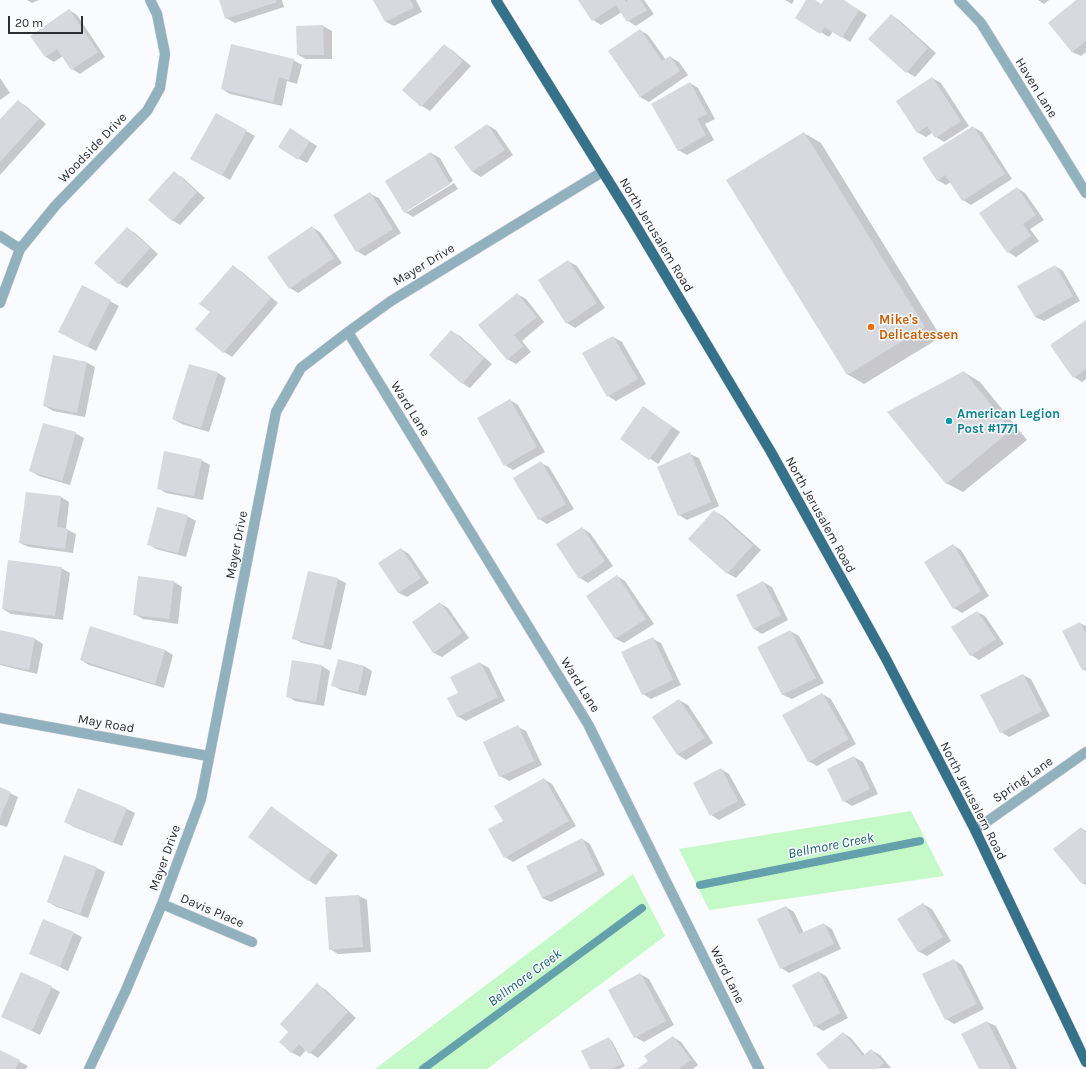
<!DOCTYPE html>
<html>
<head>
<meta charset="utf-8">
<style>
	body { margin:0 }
	#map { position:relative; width:1086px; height:1069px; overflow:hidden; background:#fafbff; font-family:Karla,sans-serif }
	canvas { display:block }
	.scale { position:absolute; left:8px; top:16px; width:75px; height:18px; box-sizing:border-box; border:2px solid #2f2f31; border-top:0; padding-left:5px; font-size:12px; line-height:14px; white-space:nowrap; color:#2f2f31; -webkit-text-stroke:3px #fafbff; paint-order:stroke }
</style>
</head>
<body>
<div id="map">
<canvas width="1086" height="1069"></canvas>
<div class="scale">20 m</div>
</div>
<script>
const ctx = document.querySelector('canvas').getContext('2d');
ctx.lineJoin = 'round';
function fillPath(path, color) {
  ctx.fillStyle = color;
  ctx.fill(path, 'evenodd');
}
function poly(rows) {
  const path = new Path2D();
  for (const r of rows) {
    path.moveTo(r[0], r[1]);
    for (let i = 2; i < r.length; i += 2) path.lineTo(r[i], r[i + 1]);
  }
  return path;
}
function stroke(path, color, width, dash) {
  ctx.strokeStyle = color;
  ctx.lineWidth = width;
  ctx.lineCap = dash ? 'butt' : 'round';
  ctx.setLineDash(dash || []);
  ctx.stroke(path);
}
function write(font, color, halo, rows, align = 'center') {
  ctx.font = font + ' Karla,sans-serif';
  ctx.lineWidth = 3;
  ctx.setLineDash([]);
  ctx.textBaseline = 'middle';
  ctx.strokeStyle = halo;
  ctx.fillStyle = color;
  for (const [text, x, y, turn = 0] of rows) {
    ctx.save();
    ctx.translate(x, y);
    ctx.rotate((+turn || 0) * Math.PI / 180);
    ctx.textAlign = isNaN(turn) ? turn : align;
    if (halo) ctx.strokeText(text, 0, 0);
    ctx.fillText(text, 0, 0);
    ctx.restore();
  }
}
const green = poly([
	[911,811,944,876,709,910,679,849],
	[633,874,665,936,487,1069,375,1069]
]);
const shadow = poly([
	[27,0,39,0,32,3],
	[220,0,282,0,284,7,235,23,226,18],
	[374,0,416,0,422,12,394,26,386,22],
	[580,0,644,0,654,14,636,26,628,21,622,12,601,25,593,20],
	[785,0,794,0,792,4],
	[807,0,813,0,822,5,825,0,842,0,867,15,850,42,833,31,829,37,796,18],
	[1038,0,1049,0,1044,4],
	[1078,0,1086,0,1086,52,1081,56,1072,52,1049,23],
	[69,10,77,15,105,57,80,74,72,69,63,56,54,62,46,57,32,36],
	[891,15,899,20,936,53,915,77,907,72],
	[323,26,332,31,332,59,306,59,298,55,297,27],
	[640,30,648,35,666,60,670,57,679,62,688,75,649,102,640,97,609,51],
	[444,45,452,50,471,66,430,111,422,106,404,90],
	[293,60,302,65,297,84,287,81,282,106,230,94,222,89],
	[0,78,10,93,0,100],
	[932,78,941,83,969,126,944,142,936,137,932,133,926,137,917,132],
	[690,83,698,88,715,119,705,124,714,140,687,155,678,150],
	[18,101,26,106,46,124,0,175,0,121],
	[216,114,255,136,230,180,192,158],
	[487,125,496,130,513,155,481,177,473,172,456,147],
	[973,127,982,132,1012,179,971,205,963,200,951,182,946,185,937,180],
	[804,133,821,143,941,337,864,384,847,374],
	[298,134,317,146,307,163,299,159],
	[431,153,440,158,453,181,407,209,407,212,454,183,458,189,413,217,405,212],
	[174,173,182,177,205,198,180,225,172,220],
	[1017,188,1025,193,1044,220,1030,229,1039,241,1016,257,1008,252],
	[370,194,379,198,401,233,365,256,357,251],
	[312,227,320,232,342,263,298,293,290,288],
	[127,228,135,233,158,254,127,288,118,283],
	[568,261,577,266,605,308,575,328,567,323],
	[1055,266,1063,271,1080,301,1044,321,1035,317],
	[233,267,241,271,278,303,232,357,224,352,211,312],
	[83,287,119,306,96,351,68,337],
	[517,294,526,299,544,322,522,341,531,352,516,364,507,359],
	[1086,322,1086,379,1082,382,1074,377],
	[451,331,460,336,492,364,470,388,462,383],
	[613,337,622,342,646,384,616,401,608,396],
	[86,362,95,367,85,417,53,411,45,406],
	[964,372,980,382,1027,440,963,492,946,483],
	[218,373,226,378,209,432,182,424,173,419],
	[510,400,518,405,545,452,513,470,505,465],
	[644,407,680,432,658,464,622,439],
	[75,433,84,438,70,485,39,476,30,471],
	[690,454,699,458,719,506,687,520,679,515],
	[201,460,210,465,203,500,166,493,158,488],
	[541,463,549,467,574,509,547,524,539,519],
	[61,497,69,502,66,529,76,534,73,553,29,547,20,543],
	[714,511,723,516,761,550,736,578,727,573],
	[187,516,196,521,186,557,156,549,148,544],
	[582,528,590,533,613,566,588,583,580,578],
	[953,545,961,550,989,596,962,613,954,608],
	[401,549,409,554,429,583,407,597,399,593,379,563],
	[61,568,70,573,63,620,11,614,3,609],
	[617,576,625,581,654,624,624,643,616,639,588,596],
	[338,579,346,583,331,650,302,643,293,638],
	[174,582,182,587,178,624,143,619,134,614],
	[763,582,772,587,788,620,762,634,754,629,737,596],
	[440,603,448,608,469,638,442,657,434,653,413,622],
	[977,612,985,616,1004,644,979,660,971,655,953,628],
	[1080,623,1086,626,1086,671,1082,669],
	[91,628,165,650,173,655,164,688,89,665,81,660],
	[0,631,35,639,43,644,37,674,0,665],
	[790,631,799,636,824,683,792,699,783,695,759,648],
	[653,639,661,643,681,685,651,699,643,694],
	[339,660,364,666,372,671,366,696,341,690,332,685],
	[293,661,322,666,330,671,324,706,295,701,287,696],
	[480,663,489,668,505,701,466,721,457,716,459,694],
	[1023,675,1031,679,1050,716,1009,737,1001,732],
	[822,694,831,699,856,744,817,766,808,761],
	[679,700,688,705,713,743,686,760,678,755,653,717],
	[518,727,526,731,542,765,509,781,500,776],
	[854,757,863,762,878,794,852,806,844,801],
	[721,769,729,774,746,805,719,820,711,815],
	[544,779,552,784,576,826,513,862,505,857,504,822],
	[0,788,18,797,7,827,0,825],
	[271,807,338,855,316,885,308,880],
	[127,809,135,813,122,846,74,827,65,822],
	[1081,828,1086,831,1086,885,1082,883],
	[582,839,590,844,605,875,551,902,542,898],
	[97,868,105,872,88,918,57,907,48,902],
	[359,896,367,900,371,952,338,954,330,949,326,898],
	[923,904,932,909,951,941,927,956,918,951],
	[786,907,794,912,804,933,824,924,832,929,841,949,789,973,781,968],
	[74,933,82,937,68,971,30,953],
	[954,960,962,965,984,1009,954,1024,946,1019],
	[819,972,827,977,848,1018,823,1031,815,1026],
	[640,974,649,979,674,1025,644,1042,635,1037],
	[318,985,326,990,356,1018,318,1058,306,1050,300,1057,291,1052,290,1032],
	[51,987,60,992,40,1035,3,1017],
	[987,1022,996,1026,1017,1069,980,1069,962,1034],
	[843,1033,851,1038,865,1055,871,1050,880,1055,891,1068,830,1069],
	[673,1037,681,1042,698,1065,693,1069,638,1069,649,1061],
	[609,1039,612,1041,625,1066,619,1069,592,1069],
	[0,1051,28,1066,26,1069,0,1069]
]);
const stream = poly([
	[700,885,920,841],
	[423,1069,642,908]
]);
const building = poly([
	[219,0,276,0,277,2,225,19],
	[373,0,410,0,414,7,385,22],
	[578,0,625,0,626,2,628,0,640,0,647,10,627,22,616,5,592,21],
	[806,0,815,0,821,4,824,0,844,0,859,10,842,38,824,27,820,34,795,18],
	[1076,0,1086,0,1086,41,1072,52,1048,23],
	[69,9,98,52,71,70,57,49,45,57,30,36],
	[891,14,928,48,906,73,868,39],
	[323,25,324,55,297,55,296,26],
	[640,29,662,61,670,56,680,71,640,97,608,51],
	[231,44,294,59,289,80,279,77,273,102,221,89],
	[444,44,463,61,421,107,402,90],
	[932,77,961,121,935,138,927,126,917,133,896,101],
	[690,82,707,114,697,119,706,135,678,151,651,104],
	[18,100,39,119,0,162,0,119],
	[216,113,247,130,222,176,190,159],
	[487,124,505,150,472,172,454,147],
	[973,126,1005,174,962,201,945,175,937,181,922,158],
	[290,128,310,141,298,160,278,147],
	[804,132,925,327,847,375,726,180],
	[431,152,450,184,404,213,385,181],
	[174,171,197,192,172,221,148,200],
	[1017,187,1036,215,1023,224,1031,236,1007,253,979,213],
	[370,192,393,229,356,252,333,215],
	[312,226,334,258,289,289,267,257],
	[127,227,150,248,118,284,94,263],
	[568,260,597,303,566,324,538,280],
	[233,265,271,298,223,353,195,329,210,312,199,304],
	[1055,265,1073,296,1035,317,1017,286],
	[82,285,111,300,87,347,58,332],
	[517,293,537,317,514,335,523,346,507,360,478,325],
	[1086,320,1086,369,1073,378,1050,345],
	[451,330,484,358,462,384,429,355],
	[613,336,638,379,607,397,582,353],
	[53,355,87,362,77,413,43,406],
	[189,364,218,372,201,428,172,419],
	[964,371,1011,430,946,484,887,412],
	[510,399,537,447,504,466,477,418],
	[643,406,672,427,649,460,620,439],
	[43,423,76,432,62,481,29,471],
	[164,451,202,459,194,496,157,489],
	[690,452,711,502,678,516,657,467],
	[541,461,566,504,538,520,513,478],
	[26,492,61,496,57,527,68,529,65,549,19,543],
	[157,507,188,515,178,553,147,545],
	[714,510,753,545,727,574,688,539],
	[582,527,605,561,579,579,556,544],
	[953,544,981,591,953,609,924,562],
	[401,548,421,578,398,593,378,563],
	[8,560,62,567,55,616,2,609],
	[308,571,338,578,323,646,292,639],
	[617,575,646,619,615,639,586,596],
	[138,576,174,581,169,619,133,615],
	[763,581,781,615,753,629,736,595],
	[440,602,462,633,433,653,412,622],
	[977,611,996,639,970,656,951,627],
	[1080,622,1086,633,1086,668,1082,670,1062,631],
	[90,626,165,650,155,684,80,660],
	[0,630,35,638,29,670,0,664],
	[790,630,816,678,782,695,757,647],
	[653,637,673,680,642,695,621,652],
	[338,659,364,666,358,692,331,686],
	[292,660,322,665,316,702,286,697],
	[480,662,498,697,457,717,447,698,458,693,450,677],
	[1023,674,1042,711,1000,733,980,695],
	[822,693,849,739,808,762,782,715],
	[679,699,705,738,677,755,652,717],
	[518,725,534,761,499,777,483,742],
	[854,756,870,789,843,802,827,769],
	[721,768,738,801,710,816,693,783],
	[544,778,569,821,504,858,488,829,503,821,494,806],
	[0,787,11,792,0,818],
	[78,788,127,808,113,842,64,822],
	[271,806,331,850,308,881,248,837],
	[1081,827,1086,834,1086,880,1082,884,1053,849],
	[582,838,598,871,542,898,526,866],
	[64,855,97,867,80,914,47,902],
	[359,895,363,947,329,950,325,897],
	[923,903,943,937,918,952,897,919],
	[786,906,799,934,824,923,834,944,780,969,757,919],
	[43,919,74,932,60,967,29,954],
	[954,959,977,1004,945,1020,922,974],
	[819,971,840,1013,814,1027,792,985],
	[21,972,52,986,32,1031,1,1017],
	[640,973,666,1021,634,1038,608,990],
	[317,983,348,1012,309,1054,299,1044,291,1053,279,1042,288,1032,280,1024],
	[987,1021,1011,1068,1010,1069,979,1069,961,1034],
	[843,1032,863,1056,871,1049,884,1063,877,1069,829,1069,816,1054],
	[673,1036,691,1060,678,1069,637,1069,648,1061,644,1056],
	[609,1037,622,1064,611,1069,590,1069,581,1051],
	[0,1050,20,1060,15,1069,0,1069]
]);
const minor = poly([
	[959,0,981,23,1086,193],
	[0,236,20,249],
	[0,303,20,249,56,205,147,111,160,88,165,54,157,14,150,0],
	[348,332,588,724,759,1069],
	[0,718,208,756],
	[975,830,1086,752],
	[162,904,252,942],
	[89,1069,126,990,162,904,201,799,276,412,301,368,348,332,391,301,602,172]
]);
const major = poly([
	[496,0,629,214,771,452,885,657,975,830,1086,1062]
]);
const markers = [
	[871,327,4,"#e8710a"],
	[949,421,4,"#0f9aa8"]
];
const streetNames = [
	["Haven Lane",1036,88,58],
	["Woodside Drive",93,148,-46],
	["North Jerusalem Road",656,235,59],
	["Mayer Drive",424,265,-31],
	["Ward Lane",410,409,58],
	["North Jerusalem Road",820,515,61],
	["Mayer Drive",237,545,-79],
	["Ward Lane",580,685,58],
	["May Road",106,724,10],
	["Spring Lane",1023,780,-35],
	["North Jerusalem Road",973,801,63],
	["Mayer Drive",165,858,-70],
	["Davis Place",212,911,23],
	["Ward Lane",727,975,64]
];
const foodNames = [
	["Mike's",879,320],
	["Delicatessen",879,335]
];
const cultureNames = [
	["American Legion",957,414],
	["Post #1771",957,429]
];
const waterNames = [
	["Bellmore Creek",831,846,-11],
	["Bellmore Creek",525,978,-36]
];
fillPath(green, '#c5f9c8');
fillPath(shadow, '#0003');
stroke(stream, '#65a1ac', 8);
fillPath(building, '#d7d9de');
stroke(minor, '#d5d6da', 11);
stroke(major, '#d5d6da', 11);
stroke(minor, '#92b1be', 10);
stroke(major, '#357289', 10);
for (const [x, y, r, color] of markers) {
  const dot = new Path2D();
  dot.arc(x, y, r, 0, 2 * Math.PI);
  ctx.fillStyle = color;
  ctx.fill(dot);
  stroke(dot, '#fafbff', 1.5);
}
write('13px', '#2f2f31', '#fafbff', streetNames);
write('bold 13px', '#c56008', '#fafbff', foodNames, 'left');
write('bold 13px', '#0d838f', '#fafbff', cultureNames, 'left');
write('italic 14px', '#175f69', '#fafbff', waterNames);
</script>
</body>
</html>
